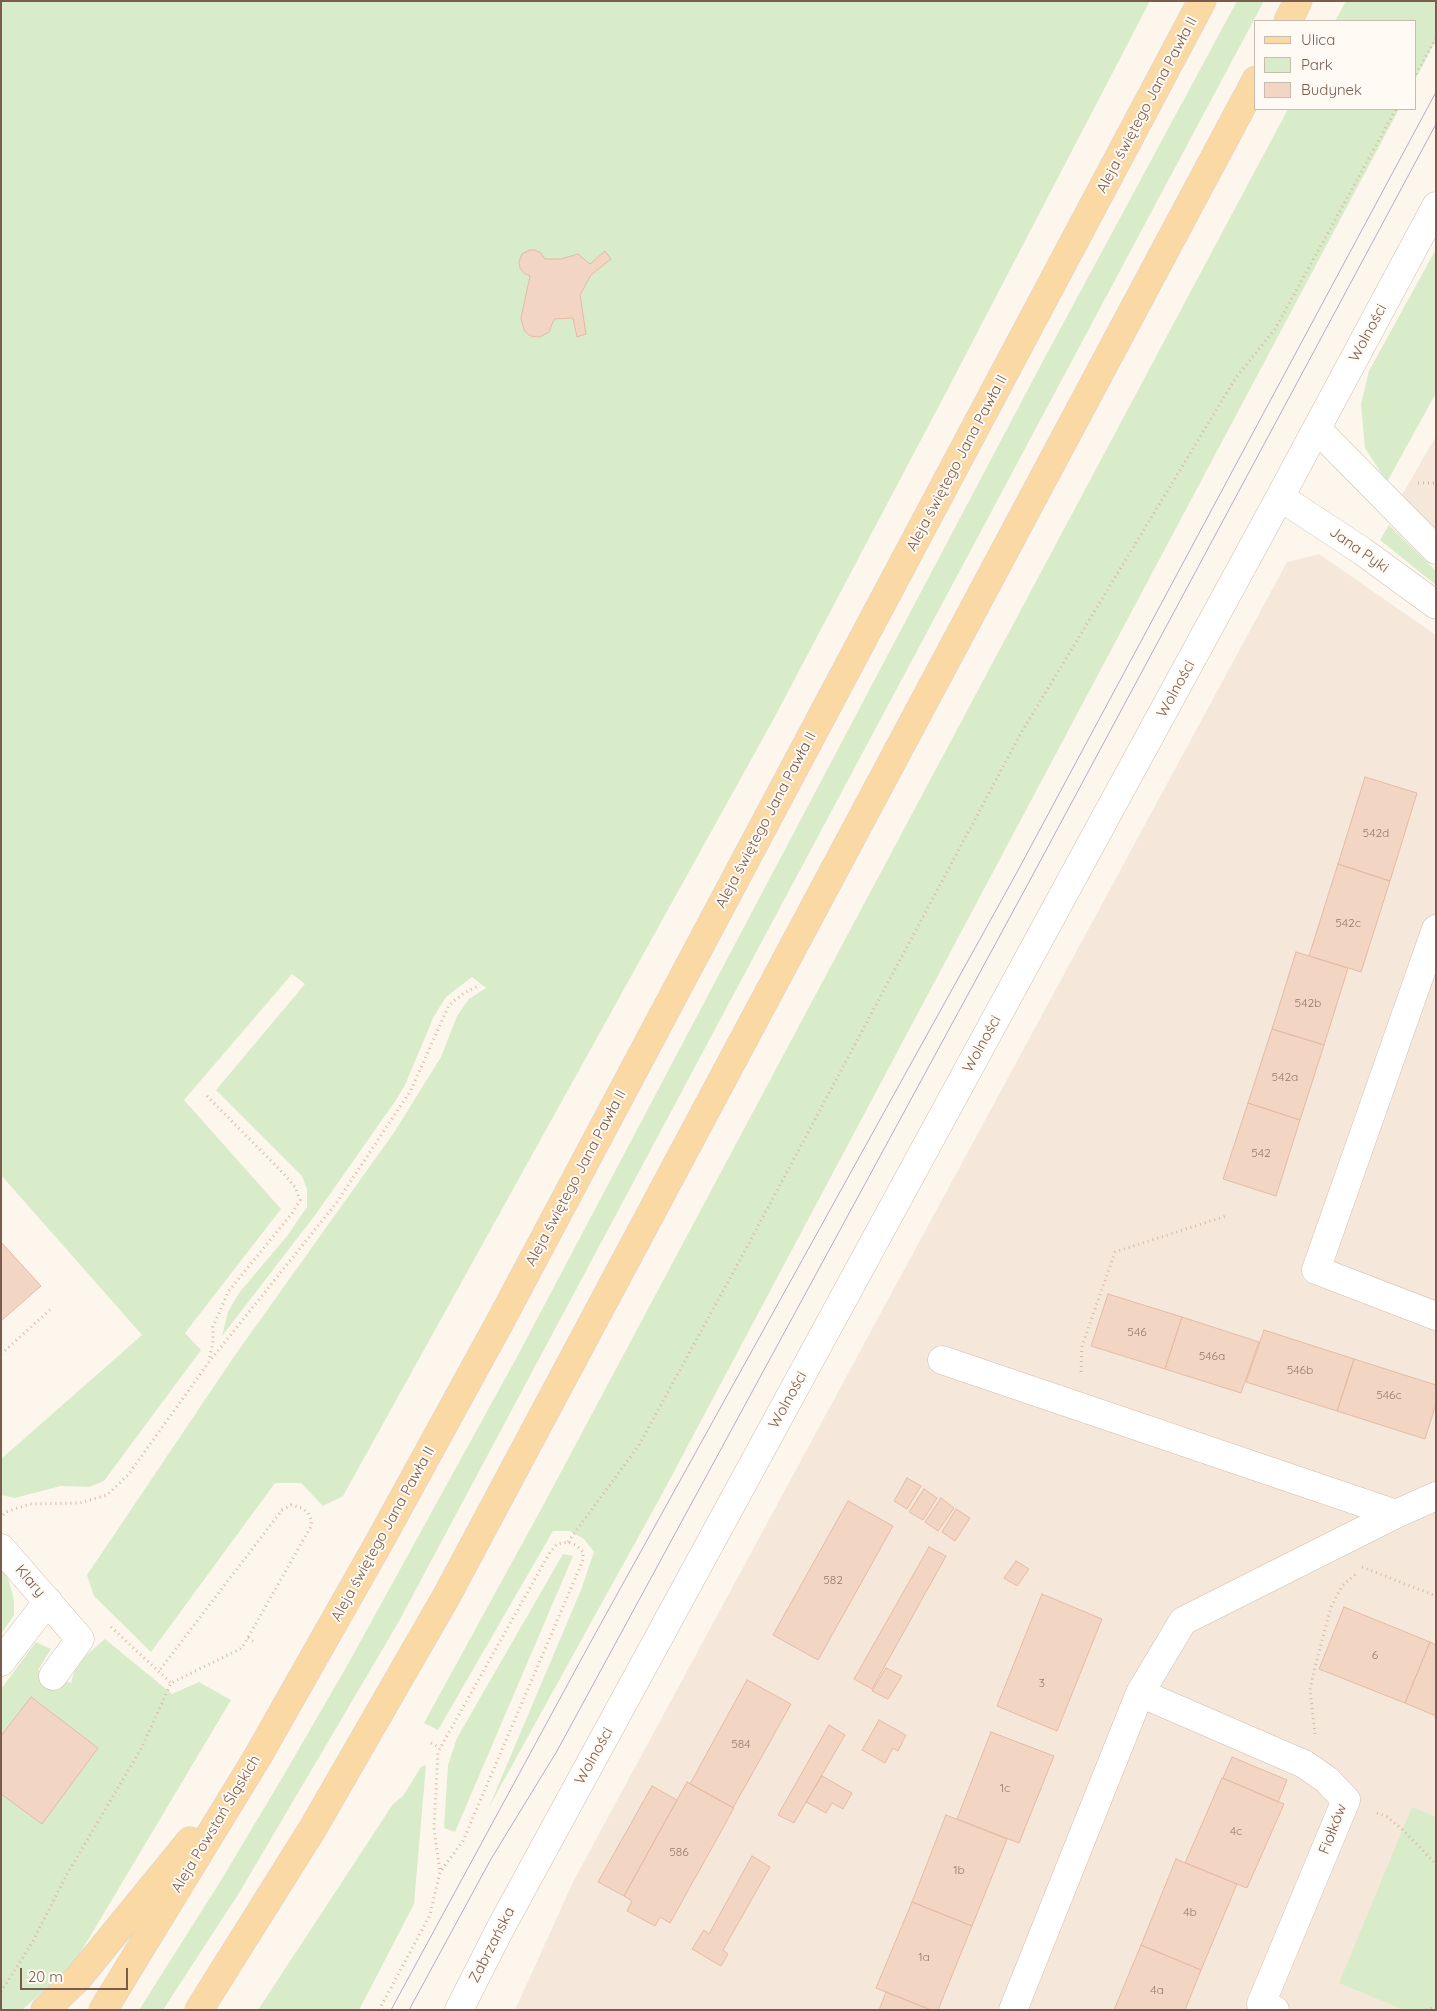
<!DOCTYPE html>
<html>
<head>
<meta charset="utf-8">
<style>
	body { margin:0 }
	#map { position:relative; width:1437px; height:2011px; overflow:hidden; background:#fdf6ec; font-family:Quicksand,sans-serif }
	canvas { display:block }
	.frame { position:absolute; inset:0; border:2px solid #7a5c4d; pointer-events:none }
	.legend { position:absolute; left:1254px; top:20px; width:162px; height:90px; box-sizing:border-box; background:#fffaf3; border:1px solid #cabbb1; margin:0; padding:6px 9px; list-style:none; font-size:15px; color:#7a5c4d }
	.legend li { display:flex; align-items:center; gap:10px; height:25px }
	.legend b { width:25px; border:1px solid #cabbb1 }
	.scale { position:absolute; left:20px; top:1968px; width:108px; height:22px; box-sizing:border-box; border:2px solid #7a5c4d; border-top:0; padding-left:6px; font-size:15px; line-height:18px; white-space:nowrap; color:#7a5c4d; -webkit-text-stroke:4px #fffaf3; paint-order:stroke }
</style>
</head>
<body>
<div id="map">
<canvas width="1437" height="2011"></canvas>
<div class="frame"></div>
<ul class="legend">
<li><b style="height:6px;background:#fbd9a5"></b>Ulica</li>
<li><b style="height:14px;background:#d8ecc9"></b>Park</li>
<li><b style="height:14px;background:#f3d5c3"></b>Budynek</li>
</ul>
<div class="scale">20 m</div>
</div>
<script>
const ctx = document.querySelector('canvas').getContext('2d');
ctx.lineJoin = 'round';
function fillPath(path, color) {
  ctx.fillStyle = color;
  ctx.fill(path, 'evenodd');
}
function poly(rows) {
  const path = new Path2D();
  for (const r of rows) {
    path.moveTo(r[0], r[1]);
    for (let i = 2; i < r.length; i += 2) path.lineTo(r[i], r[i + 1]);
  }
  return path;
}
function stroke(path, color, width, dash) {
  ctx.strokeStyle = color;
  ctx.lineWidth = width;
  ctx.lineCap = dash ? 'butt' : 'round';
  ctx.setLineDash(dash || []);
  ctx.stroke(path);
}
function write(font, color, halo, rows, align = 'center') {
  ctx.font = font + ' Quicksand,sans-serif';
  ctx.lineWidth = 4;
  ctx.setLineDash([]);
  ctx.textBaseline = 'middle';
  ctx.strokeStyle = halo;
  ctx.fillStyle = color;
  for (const [text, x, y, turn = 0] of rows) {
    ctx.save();
    ctx.translate(x, y);
    ctx.rotate((+turn || 0) * Math.PI / 180);
    ctx.textAlign = isNaN(turn) ? turn : align;
    if (halo) ctx.strokeText(text, 0, 0);
    ctx.fillText(text, 0, 0);
    ctx.restore();
  }
}
const residential = poly([
	[1436,436,1436,530,1401,497],
	[1319,554,1436,635,1436,2010,515,2010,574,1880,1287,562]
]);
const green = poly([
	[1,1,1150,1,951,383,772,722,343,1496,323,1506,301,1483,275,1483,151,1652,94,1596,87,1575,233,1358,395,1131,441,1057,457,1016,469,999,486,988,472,977,446,997,434,1016,405,1085,396,1100,316,1214,222,1336,228,1312,239,1293,287,1236,307,1207,307,1189,302,1176,216,1090,305,984,292,974,184,1100,281,1209,185,1333,201,1350,104,1481,89,1487,61,1486,15,1498,1,1495,1,1459,142,1335,1,1175],
	[1237,1,1264,1,398,1623,239,1893,163,2010,139,2010,220,1882,285,1773,348,1664,518,1355,1044,359],
	[1346,1,1436,1,1436,40,1416,78,1416,21,1335,21],
	[1288,109,1399,109,661,1496,489,1807,581,1590,594,1552,584,1539,570,1531,553,1531,438,1730,424,1723,545,1502],
	[1436,249,1436,393,1387,482,1365,448,1361,404,1369,371],
	[1389,525,1436,571,1436,585,1380,540],
	[563,1554,573,1556,455,1832,444,1828,448,1765,457,1738],
	[1,1566,9,1581,14,1601,14,1615,1,1634],
	[105,1639,172,1694,199,1682,231,1700,73,1965,22,2010,1,2010,1,1689,36,1642,51,1649,38,1670,71,1683,76,1664],
	[426,1765,414,1904,359,2010,258,2010,393,1804,403,1796,421,1767],
	[1412,1807,1436,1817,1436,2010,1404,2010,1339,1983]
]);
const building = poly([
	[530,250,535,250,541,253,545,259,561,259,578,254,590,264,605,251,611,259,591,275,580,295,586,334,577,337,573,318,554,319,549,332,540,337,530,336,524,330,521,318,530,276,524,273,520,268,519,262,522,254,530,250],
	[1365,777,1417,793,1390,881,1338,864,1365,777],
	[1338,864,1390,881,1361,972,1309,956,1338,864],
	[1296,952,1348,968,1324,1045,1272,1029,1296,952],
	[1272,1029,1324,1045,1300,1120,1248,1103,1272,1029],
	[1248,1103,1300,1120,1276,1196,1223,1179,1248,1103],
	[1,1242,41,1286,1,1321,1,1242],
	[1108,1294,1182,1317,1165,1369,1091,1346,1108,1294],
	[1182,1317,1259,1342,1241,1393,1165,1369,1182,1317],
	[1264,1330,1354,1359,1337,1411,1246,1382,1264,1330],
	[1354,1359,1436,1385,1436,1404,1425,1439,1337,1411,1354,1359],
	[907,1478,921,1486,907,1509,894,1501,907,1478],
	[924,1489,937,1498,923,1520,909,1512,924,1489],
	[941,1498,954,1508,938,1531,925,1522,941,1498],
	[848,1501,893,1526,818,1660,773,1635,848,1501],
	[956,1509,970,1518,955,1541,942,1532,956,1509],
	[929,1547,946,1556,872,1689,854,1679,929,1547],
	[1016,1561,1029,1569,1017,1586,1004,1578,1016,1561],
	[1042,1594,1102,1619,1057,1731,997,1706,1042,1594],
	[1344,1607,1430,1642,1405,1703,1319,1669,1344,1607],
	[1430,1642,1436,1645,1436,1716,1405,1703,1430,1642],
	[886,1668,902,1676,888,1699,872,1691,886,1668],
	[747,1680,791,1704,733,1808,690,1784,747,1680],
	[31,1697,98,1748,42,1824,1,1794,1,1736,31,1697],
	[879,1720,906,1735,898,1751,893,1748,885,1763,862,1750,879,1720],
	[829,1725,845,1735,794,1823,778,1815,829,1725],
	[991,1732,1054,1756,1019,1843,957,1819,991,1732],
	[1232,1757,1287,1780,1278,1802,1223,1778,1232,1757],
	[822,1776,852,1793,843,1809,832,1803,826,1813,806,1802,822,1776],
	[1222,1778,1284,1804,1247,1888,1185,1863,1222,1778],
	[687,1782,734,1808,670,1923,660,1917,655,1926,627,1911,632,1901,624,1896,687,1782],
	[652,1786,677,1800,624,1896,598,1882,652,1786],
	[946,1815,1007,1839,972,1926,912,1902,946,1815],
	[752,1856,770,1867,723,1950,728,1954,721,1966,692,1949,704,1930,709,1934,752,1856],
	[1176,1859,1237,1884,1201,1970,1141,1945,1176,1859],
	[912,1902,972,1926,938,2010,931,2010,876,1988,912,1902],
	[1141,1945,1201,1970,1185,2010,1114,2010,1141,1945],
	[886,1992,931,2010,879,2010,886,1992]
]);
const path = poly([
	[1416,74,1436,38],
	[1418,483,1436,483],
	[207,1096,283,1173,295,1187,300,1200,293,1212,228,1292,213,1327,213,1341,209,1361],
	[1,1354,52,1308],
	[1081,1372,1082,1346,1115,1252,1226,1216],
	[3,1515,6,1512,30,1504,80,1503,107,1495,128,1475,209,1362,337,1202,411,1090,449,1005,464,993,480,985],
	[568,1542,639,1445,748,1245,1021,733,1235,379,1275,329,1396,109],
	[1362,1567,1436,1596],
	[111,1627,171,1683],
	[248,1638,254,1642],
	[1315,1734,1310,1690,1315,1667,1331,1607,1342,1586,1357,1573],
	[431,1743,440,1748],
	[1377,1813,1387,1817,1403,1830,1436,1864],
	[1,1992,33,1941,67,1874,141,1749,171,1683,242,1648,310,1528,312,1521,308,1513,302,1508,291,1505,282,1510,159,1671],
	[379,2010,430,1915,440,1872,434,1828,438,1752,549,1554,557,1544,568,1542,576,1545,583,1552,583,1560,463,1841,440,1872],
	[1426,2010,1436,2007]
]);
const minor = poly([
	[1317,429,1436,550],
	[1280,497,1362,551,1436,605],
	[1436,929,1316,1270,1436,1316],
	[942,1360,1396,1514],
	[1,1548,80,1639,53,1676],
	[1,1662,48,1601],
	[1140,1693,1304,1764,1327,1780,1346,1800,1261,2004,1275,2010],
	[459,2010,500,1929,1280,497,1436,206],
	[1013,2010,1140,1693,1183,1621,1396,1514,1436,1496]
]);
const major = poly([
	[1288,21,1298,1],
	[45,2010,79,1977,190,1841],
	[103,2010,258,1756,381,1539,501,1320,1202,1],
	[199,2010,313,1828,446,1597,1256,80]
]);
const tram = poly([
	[391,2010,589,1645,1016,874,1436,92],
	[409,2010,491,1859,557,1751,1029,882,1436,124]
]);
const numberNames = [
	["542d",1376,833],
	["542c",1348,923],
	["542b",1308,1003],
	["542a",1285,1077],
	["542",1261,1153],
	["546",1137,1332],
	["546a",1212,1356],
	["546b",1300,1370],
	["546c",1389,1395],
	["582",833,1580],
	["6",1375,1655],
	["3",1042,1683],
	["584",741,1744],
	["1c",1005,1788],
	["4c",1236,1831],
	["586",679,1852],
	["1b",959,1870],
	["4b",1190,1912],
	["1a",924,1957],
	["4a",1157,1990]
];
const streetNames = [
	["Aleja świętego Jana Pawła II",1147,105,-62],
	["Wolności",1368,333,-62],
	["Aleja świętego Jana Pawła II",957,463,-62],
	["Jana Pyki",1359,550,35],
	["Wolności",1176,689,-61],
	["Aleja świętego Jana Pawła II",766,820,-62],
	["Wolności",982,1044,-61],
	["Aleja świętego Jana Pawła II",576,1178,-62],
	["Wolności",788,1400,-61],
	["Aleja świętego Jana Pawła II",383,1534,-61],
	["Klary",30,1581,49],
	["Wolności",594,1756,-61],
	["Aleja Powstań Śląskich",216,1824,-59],
	["Fiołków",1333,1829,-69],
	["Zabrzańska",492,1945,-63]
];
fillPath(residential, '#f5e8da');
fillPath(green, '#d8ecc9');
fillPath(building, '#f3d5c3');
stroke(building, '#e6bba3', 1);
stroke(minor, '#d1beb0', 29);
stroke(major, '#dad1cd', 29);
stroke(path, '#d9b8a5', 3, [1, 4]);
stroke(minor, '#fff', 28);
stroke(major, '#fbd9a5', 28);
stroke(tram, '#b9a8c9', 1);
write('12px', '#987a6a', null, numberNames);
write('15px', '#7a5c4d', '#fffaf3', streetNames);
</script>
</body>
</html>
